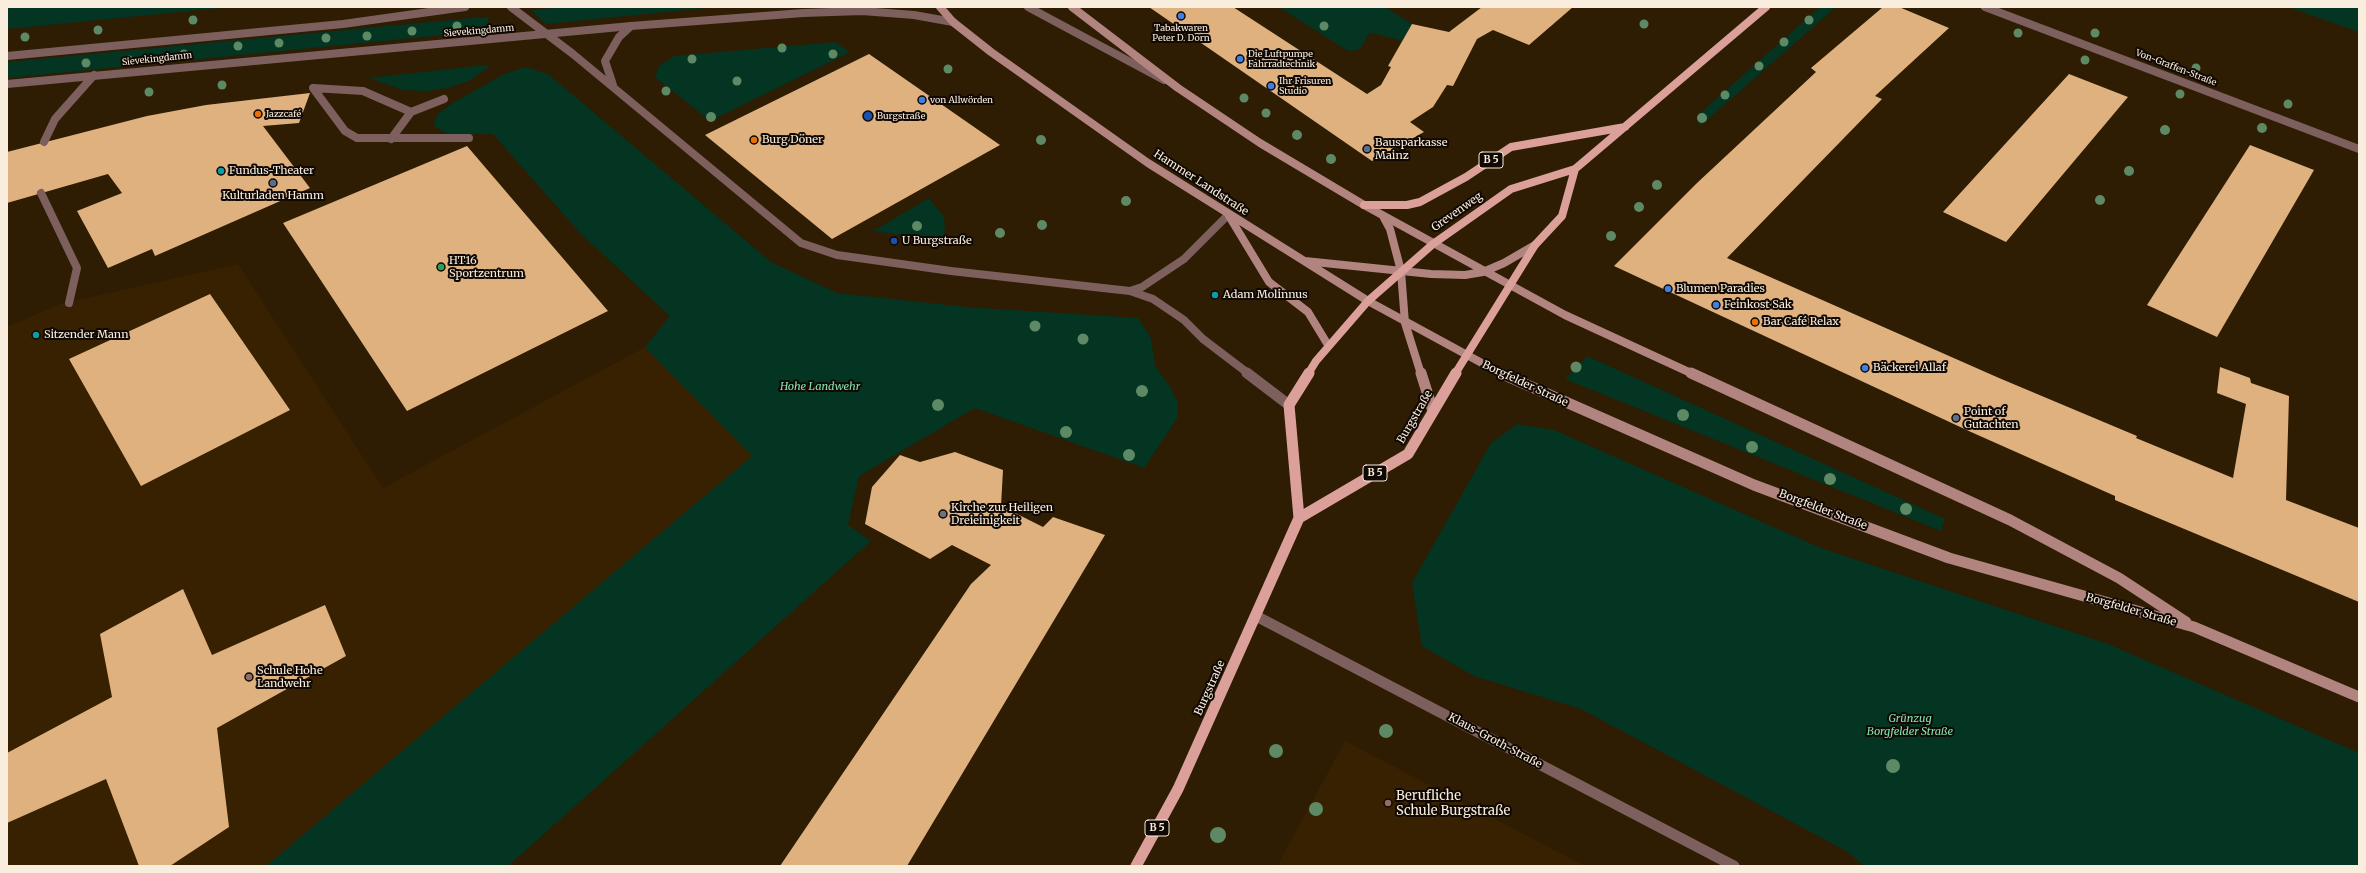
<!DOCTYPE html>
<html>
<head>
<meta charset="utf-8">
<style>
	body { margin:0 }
	#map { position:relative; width:2366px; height:873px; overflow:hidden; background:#2e1c03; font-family:Merriweather,serif }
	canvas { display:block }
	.frame { position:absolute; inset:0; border:8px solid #f9edde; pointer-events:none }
</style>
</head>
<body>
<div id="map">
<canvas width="2366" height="873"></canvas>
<div class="frame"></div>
</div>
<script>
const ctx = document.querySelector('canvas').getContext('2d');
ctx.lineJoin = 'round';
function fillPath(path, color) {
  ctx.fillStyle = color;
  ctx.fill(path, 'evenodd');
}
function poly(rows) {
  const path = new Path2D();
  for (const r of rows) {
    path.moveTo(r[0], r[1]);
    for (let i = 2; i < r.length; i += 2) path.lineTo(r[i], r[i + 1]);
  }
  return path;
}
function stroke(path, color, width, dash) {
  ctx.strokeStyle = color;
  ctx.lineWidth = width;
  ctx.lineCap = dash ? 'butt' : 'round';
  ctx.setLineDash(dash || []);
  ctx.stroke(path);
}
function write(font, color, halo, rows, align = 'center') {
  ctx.font = font + ' Merriweather,serif';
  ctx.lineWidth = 4;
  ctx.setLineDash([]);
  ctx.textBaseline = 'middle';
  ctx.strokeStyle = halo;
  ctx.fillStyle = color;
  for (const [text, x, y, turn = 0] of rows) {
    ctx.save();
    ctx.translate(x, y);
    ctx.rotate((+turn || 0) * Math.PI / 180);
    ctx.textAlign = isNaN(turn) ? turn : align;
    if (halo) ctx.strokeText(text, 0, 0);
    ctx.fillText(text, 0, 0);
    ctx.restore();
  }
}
const built = poly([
	[238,264,383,488,645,347,753,456,266,866,7,866,7,327,60,304],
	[1345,741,1585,866,1277,866]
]);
const green = poly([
	[7,7,230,7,7,29],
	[562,7,714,7,546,24,531,10],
	[1279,7,1385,7,1412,24,1402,41,1373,33,1369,34,1360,49,1352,51,1345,49],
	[1820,7,1836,7,1699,127,1698,115],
	[2288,7,2359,7,2359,32],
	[472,18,489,18,485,31,7,78,7,62],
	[835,42,850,52,710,121,655,77,659,66,674,56],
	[485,65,489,67,469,81,447,88,428,91,403,90,369,78],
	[526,67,548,74,771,262,837,293,966,307,1138,318,1151,338,1155,366,1171,388,1178,403,1178,417,1144,468,975,408,859,476,848,525,871,541,508,866,266,866,752,456,645,347,670,316,580,233,493,134,448,134,435,127,434,122,438,114,453,103,504,74],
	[929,198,944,217,945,230,942,241,873,231],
	[1587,356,1945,519,1941,531,1565,379],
	[1517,424,1554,430,1821,548,2108,644,2359,753,2359,866,1864,866,1848,852,1581,709,1474,676,1422,646,1412,583,1491,443]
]);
const building = poly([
	[1149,7,1233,7,1367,94,1381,85,1391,67,1388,66,1412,24,1449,32,1482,7,1573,7,1529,45,1493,30,1477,39,1453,86,1447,85,1433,107,1410,122,1424,132,1372,161],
	[1883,7,1899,7,1949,28,1875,96,1882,99,1727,258,1999,378,2137,436,2136,438,2233,478,2246,404,2217,393,2220,367,2250,378,2251,383,2289,396,2286,500,2359,528,2359,602,2115,500,2115,496,1971,432,1614,266,1697,183,1816,72,1811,68],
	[869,54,1000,145,832,239,705,135],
	[2069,74,2128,97,2006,242,1943,212],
	[310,93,299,123,263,126,310,188,155,256,152,249,108,268,77,211,122,193,108,174,7,203,7,152,147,116,206,105],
	[2250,145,2314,170,2217,337,2147,305],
	[467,146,608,311,407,411,283,223],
	[210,294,290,410,141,486,69,359],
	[955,452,1003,470,1001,506,1043,527,1053,517,1105,535,907,866,780,866,971,584,991,565,952,545,930,559,865,524,872,487,900,455,920,462],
	[183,589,212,655,325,605,346,656,217,728,229,827,170,866,139,866,106,779,7,823,7,753,112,697,100,634]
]);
const serviceFar1 = poly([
	[511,7,573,54,801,243,837,255,951,271,1130,291,1153,299,1184,320,1203,339,1249,374],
	[613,85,605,61,619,37,631,26],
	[44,142,55,119,94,75],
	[41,193,77,268,69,303],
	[1130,291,1142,287,1184,259,1228,215]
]);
const service = poly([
	[1247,373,1289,405]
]);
const pedestrian = poly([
	[411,112,363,91,313,88,345,131,357,138,469,138],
	[391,139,411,112,444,99]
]);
const minorFar1 = poly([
	[1985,7,2359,149]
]);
const minor = poly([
	[1256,616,1734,866]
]);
const tertiary = poly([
	[1028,7,1164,80],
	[7,56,343,24,465,7],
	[7,84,631,26,803,13,862,11,914,15,953,22]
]);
const secondaryFar1 = poly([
	[940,7,953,22,991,52,1148,163,1368,301,1502,374],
	[1072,7,1178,88,1260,143,1364,205,1565,315,1693,374],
	[1229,216,1269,282,1308,312,1328,345],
	[1383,216,1390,229,1401,271,1405,323,1421,374],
	[1305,261,1431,274,1465,275,1483,272,1504,263,1535,245]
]);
const secondary = poly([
	[1421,373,1433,411],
	[1500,373,1754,485,1949,558,2194,627,2359,697],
	[1691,373,2010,520,2119,578,2186,622]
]);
const primaryFar1 = poly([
	[1364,205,1407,205,1420,202,1466,177,1511,147,1625,127],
	[1308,374,1316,361,1368,301,1433,244,1511,189,1575,169,1766,7],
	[1455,374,1535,245,1562,216,1575,169]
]);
const primary = poly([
	[1299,518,1408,454,1456,373],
	[1136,866,1178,789,1299,518,1289,405,1309,373]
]);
const trees = [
	[193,20,4.5],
	[1809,20,4.5],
	[1644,24,4.5],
	[457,26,4.5],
	[1324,26,4.5],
	[98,30,4.5],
	[412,31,4.5],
	[2018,33,4.5],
	[2095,33,4.5],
	[367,36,4.5],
	[25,37,4.5],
	[326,38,4.5],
	[1784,42,4.5],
	[279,43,4.5],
	[238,46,4.5],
	[782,48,4.5],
	[184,54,4.5],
	[833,54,4.5],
	[692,59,4.5],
	[129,60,4.5],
	[2085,60,4.5],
	[86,63,4.5],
	[1759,66,4.5],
	[2196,68,4.5],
	[948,69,4.5],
	[737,81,4.5],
	[222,85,4.5],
	[666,91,4.5],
	[149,92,4.5],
	[2180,94,4.5],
	[1725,95,4.5],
	[1244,98,4.5],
	[2288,104,4.5],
	[1266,113,4.5],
	[711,117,5],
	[1702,118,5],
	[2262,128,5],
	[2165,130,5],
	[1297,135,5],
	[1041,140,5],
	[1331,159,5],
	[2129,171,5],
	[1657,185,5],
	[2100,200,5],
	[1126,201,5],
	[1639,207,5],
	[1042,225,5],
	[917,226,5],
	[1000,233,5],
	[1611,236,5],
	[1035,326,5.5],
	[1083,339,5.5],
	[1576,367,5.5],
	[1142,391,6],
	[938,405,6],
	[1683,415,6],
	[1066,432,6],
	[1752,447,6],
	[1129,455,6],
	[1830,479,6],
	[1906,509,6],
	[1386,731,7],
	[1276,751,7],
	[1893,766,7],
	[1316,809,7],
	[1218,835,8]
];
const markers = [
	[1181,16,4,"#3f7fe0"],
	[1240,59,4,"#3f7fe0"],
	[1271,86,4,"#3f7fe0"],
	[922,100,4,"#3f7fe0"],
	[258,114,4,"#e8710a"],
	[868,116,5,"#1a4fb4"],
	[754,140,4,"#e8710a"],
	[1367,149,4,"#5c6f8a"],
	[221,171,4,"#0f9aa8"],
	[273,183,4,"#5c6f8a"],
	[894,241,4,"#1a4fb4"],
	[441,267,4,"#2e9e5b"],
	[1668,289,4,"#3f7fe0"],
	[1215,295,4,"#0f9aa8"],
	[1716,305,4,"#3f7fe0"],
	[1755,322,4,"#e8710a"],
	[36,335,4,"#0f9aa8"],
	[1865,368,4,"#3f7fe0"],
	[1956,418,4,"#5c6f8a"],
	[943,514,4,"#6b7280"],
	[249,677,4,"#8d6e63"],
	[1388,803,4,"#8d6e63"]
];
const farPoinames = [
	["Tabakwaren",1181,28,"center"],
	["Peter D. Dorn",1181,38,"center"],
	["Die Luftpumpe",1248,54],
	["Fahrradtechnik",1248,64],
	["Ihr Frisuren",1279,81],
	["Studio",1279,91],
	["von Allwörden",930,100],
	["Jazzcafé",266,114],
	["Burgstraße",877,116]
];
const farStreetnames = [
	["Sievekingdamm",479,31,-5],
	["Sievekingdamm",157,59,-6],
	["Von-Graffen-Straße",2176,68,21]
];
const shields = [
	[1491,160,24],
	[1375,473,24],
	[1157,828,24]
];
const shieldNames = [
	["B 5",1491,160],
	["B 5",1375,473],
	["B 5",1157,828]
];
const poiNames = [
	["Burg Döner",762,140],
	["Bausparkasse",1375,143],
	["Mainz",1375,156],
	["Fundus-Theater",229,171],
	["Kulturladen Hamm",273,196,"center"],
	["U Burgstraße",902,241],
	["HT16",449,261],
	["Sportzentrum",449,274],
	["Blumen Paradies",1676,289],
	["Adam Molinnus",1223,295],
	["Feinkost Sak",1724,305],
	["Bar Café Relax",1763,322],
	["Sitzender Mann",44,335],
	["Bäckerei Allaf",1873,368],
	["Point of",1964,412],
	["Gutachten",1964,425],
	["Kirche zur Heiligen",951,508],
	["Dreieinigkeit",951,521],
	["Schule Hohe",257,671],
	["Landwehr",257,684]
];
const streetNames = [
	["Hammer Landstraße",1201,183,33],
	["Grevenweg",1457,212,-35],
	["Borgfelder Straße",1525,384,25],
	["Burgstraße",1415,417,-60],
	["Borgfelder Straße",1823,510,21],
	["Borgfelder Straße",2131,610,16],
	["Burgstraße",1210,688,-66],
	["Klaus-Groth-Straße",1495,741,28]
];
const parkNames = [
	["Hohe Landwehr",820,387],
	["Grünzug",1910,719],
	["Borgfelder Straße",1910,732]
];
const nearPoinames = [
	["Berufliche",1396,796],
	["Schule Burgstraße",1396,811]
];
fillPath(built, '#382100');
fillPath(green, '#043522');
fillPath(building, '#dfb17f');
stroke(serviceFar1, '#7d605d', 8);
stroke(service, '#7d605d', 11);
stroke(pedestrian, '#7d605d', 8);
stroke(minorFar1, '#7d605d', 8);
stroke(minor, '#7d605d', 11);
stroke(tertiary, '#7d605d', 8);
stroke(secondaryFar1, '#b28480', 8);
stroke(secondary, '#b28480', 11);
stroke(primaryFar1, '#dca09b', 8);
stroke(primary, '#dca09b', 11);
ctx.fillStyle = '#5d8964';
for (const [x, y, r] of trees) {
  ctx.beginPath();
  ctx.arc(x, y, r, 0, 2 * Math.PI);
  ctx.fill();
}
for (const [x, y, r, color] of markers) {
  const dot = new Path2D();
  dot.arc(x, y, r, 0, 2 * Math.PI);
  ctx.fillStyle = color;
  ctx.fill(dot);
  stroke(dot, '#100802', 1.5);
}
write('9px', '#f9edde', '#100802', farPoinames, 'left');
write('9px', '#f9edde', '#100802', farStreetnames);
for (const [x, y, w] of shields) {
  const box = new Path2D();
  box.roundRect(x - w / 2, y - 8, w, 16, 3);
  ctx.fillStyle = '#100802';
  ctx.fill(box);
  stroke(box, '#f9edde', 1);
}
write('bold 10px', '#f9edde', null, shieldNames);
write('11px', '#f9edde', '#100802', poiNames, 'left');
write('11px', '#f9edde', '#100802', streetNames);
write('italic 11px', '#83e3b3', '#100802', parkNames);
write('13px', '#f9edde', '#100802', nearPoinames, 'left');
</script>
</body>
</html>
